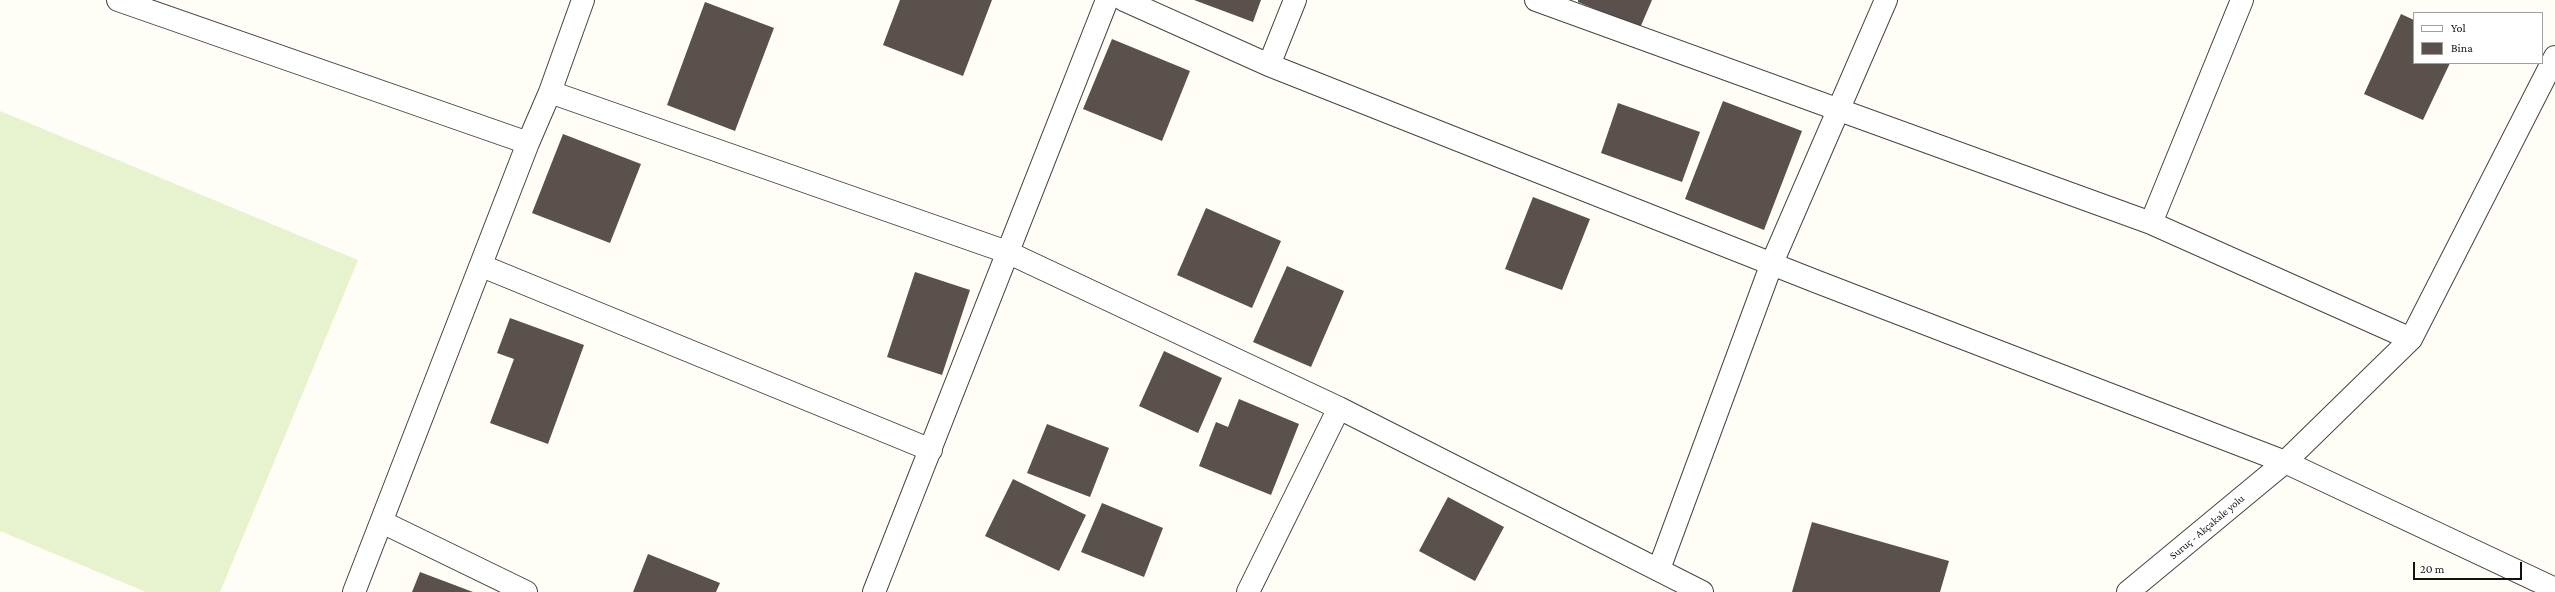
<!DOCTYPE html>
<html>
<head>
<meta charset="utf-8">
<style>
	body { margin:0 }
	#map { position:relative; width:2555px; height:592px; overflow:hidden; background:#fffdf5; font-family:"Crimson Pro",serif }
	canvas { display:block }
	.legend { position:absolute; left:2413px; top:12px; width:130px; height:52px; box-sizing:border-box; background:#fff; border:1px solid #a0a0a0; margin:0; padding:5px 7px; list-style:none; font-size:12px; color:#111 }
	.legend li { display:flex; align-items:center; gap:8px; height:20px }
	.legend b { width:20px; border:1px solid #a0a0a0 }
	.scale { position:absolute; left:2413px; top:562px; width:109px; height:18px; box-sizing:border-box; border:2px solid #111; border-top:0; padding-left:5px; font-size:12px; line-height:14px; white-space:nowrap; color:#111; -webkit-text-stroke:3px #fff; paint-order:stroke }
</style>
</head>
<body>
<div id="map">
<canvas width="2555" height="592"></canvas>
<ul class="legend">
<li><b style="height:5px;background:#fff"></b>Yol</li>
<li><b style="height:11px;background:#5a514d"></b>Bina</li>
</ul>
<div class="scale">20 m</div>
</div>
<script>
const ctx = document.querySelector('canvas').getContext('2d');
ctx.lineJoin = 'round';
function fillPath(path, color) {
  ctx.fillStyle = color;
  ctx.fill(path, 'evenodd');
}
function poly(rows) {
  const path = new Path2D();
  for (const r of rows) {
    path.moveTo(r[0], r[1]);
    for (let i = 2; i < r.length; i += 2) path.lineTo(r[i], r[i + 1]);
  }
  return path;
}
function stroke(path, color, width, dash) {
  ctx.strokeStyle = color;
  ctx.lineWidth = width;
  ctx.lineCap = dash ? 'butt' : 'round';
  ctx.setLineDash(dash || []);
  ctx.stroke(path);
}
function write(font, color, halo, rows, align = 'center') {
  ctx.font = font + ' "Crimson Pro",serif';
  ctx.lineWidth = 4;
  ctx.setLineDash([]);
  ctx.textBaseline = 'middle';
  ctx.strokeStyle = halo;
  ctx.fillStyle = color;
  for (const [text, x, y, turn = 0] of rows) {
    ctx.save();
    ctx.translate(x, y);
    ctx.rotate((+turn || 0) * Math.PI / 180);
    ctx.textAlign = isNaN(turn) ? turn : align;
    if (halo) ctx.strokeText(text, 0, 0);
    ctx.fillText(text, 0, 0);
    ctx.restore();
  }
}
const pitch = poly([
	[0,111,358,260,220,592,146,592,0,531]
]);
const building = poly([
	[900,0,992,0,963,76,883,45],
	[1194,0,1261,0,1253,22],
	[1578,0,1652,0,1640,28,1578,2],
	[705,2,774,28,735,131,667,105],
	[2401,14,2414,20,2414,63,2450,63,2423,120,2364,94],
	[1112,39,1190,71,1162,141,1083,109],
	[1723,101,1802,131,1764,230,1685,199],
	[1618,103,1700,132,1682,182,1601,153],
	[563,134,641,164,610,243,532,213],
	[1533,197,1590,219,1562,290,1505,269],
	[1206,208,1281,241,1252,308,1177,275],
	[1287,266,1344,291,1311,367,1253,342],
	[915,272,970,290,942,375,887,357],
	[510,318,584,345,548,444,490,423,514,359,497,353],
	[1164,351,1222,378,1198,433,1139,406],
	[1239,399,1299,424,1271,495,1199,466,1216,422,1228,427],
	[1047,424,1109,448,1090,497,1027,473],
	[1013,479,1086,515,1059,571,985,536],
	[1448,497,1504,527,1475,581,1419,551],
	[1102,503,1163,528,1144,577,1081,552],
	[1812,522,1949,561,1940,592,1792,592],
	[648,554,720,583,716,592,633,592],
	[420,572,473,592,412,592]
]);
const minor = poly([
	[118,0,528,143],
	[1124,0,1269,65,1815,281,2285,462,2555,589],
	[1536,0,2151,223,2411,339],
	[1269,65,1295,0],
	[550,92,1007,252,1339,408,1702,592],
	[2151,223,2242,0],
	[482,266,931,450],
	[382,522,526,592],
	[1659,569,1772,263,1886,0],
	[354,592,528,143,550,92,583,0],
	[874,592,1107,0],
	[1248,592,1339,408],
	[2128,592,2285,462,2411,339,2555,57]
]);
const streetNames = [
	["Suruç - Akçakale yolu",2207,527,-40]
];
fillPath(pitch, '#e7f2ce');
fillPath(building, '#5a514d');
stroke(minor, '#444', 24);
stroke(minor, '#fff', 22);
write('11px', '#111', '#fff', streetNames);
</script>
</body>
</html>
